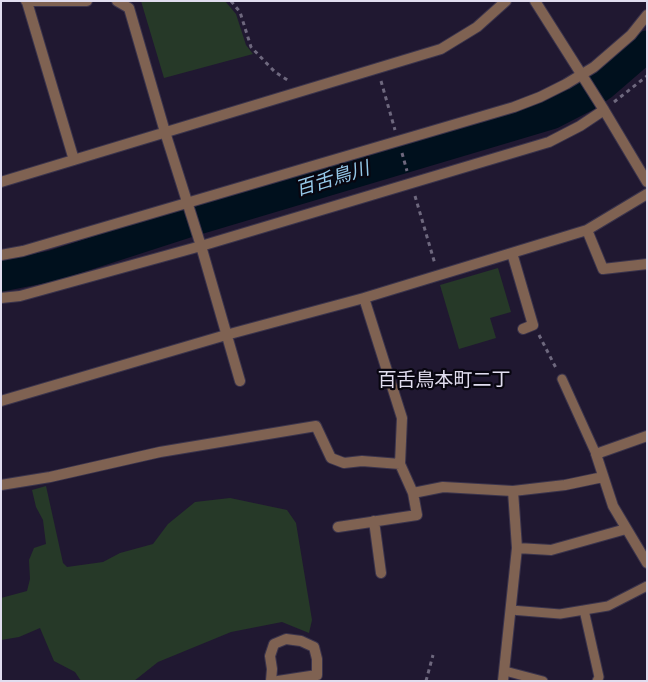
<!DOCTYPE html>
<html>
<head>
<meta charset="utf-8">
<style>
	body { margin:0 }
	#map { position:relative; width:648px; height:682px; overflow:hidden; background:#201831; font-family:Overpass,sans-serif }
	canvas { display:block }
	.frame { position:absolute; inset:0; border:2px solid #e1ddef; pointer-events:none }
</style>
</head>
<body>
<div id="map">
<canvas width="648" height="682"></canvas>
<div class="frame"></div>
</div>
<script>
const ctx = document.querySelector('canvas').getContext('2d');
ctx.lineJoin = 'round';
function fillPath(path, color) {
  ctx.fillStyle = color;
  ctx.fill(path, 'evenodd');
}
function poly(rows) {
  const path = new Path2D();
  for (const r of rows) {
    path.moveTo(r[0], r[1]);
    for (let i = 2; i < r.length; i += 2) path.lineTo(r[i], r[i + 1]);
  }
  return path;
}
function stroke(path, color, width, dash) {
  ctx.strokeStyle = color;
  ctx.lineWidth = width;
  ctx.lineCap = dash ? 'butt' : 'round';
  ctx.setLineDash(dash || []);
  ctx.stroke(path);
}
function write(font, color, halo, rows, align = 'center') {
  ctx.font = font + ' Overpass,"Noto Sans JP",sans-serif';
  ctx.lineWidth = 4.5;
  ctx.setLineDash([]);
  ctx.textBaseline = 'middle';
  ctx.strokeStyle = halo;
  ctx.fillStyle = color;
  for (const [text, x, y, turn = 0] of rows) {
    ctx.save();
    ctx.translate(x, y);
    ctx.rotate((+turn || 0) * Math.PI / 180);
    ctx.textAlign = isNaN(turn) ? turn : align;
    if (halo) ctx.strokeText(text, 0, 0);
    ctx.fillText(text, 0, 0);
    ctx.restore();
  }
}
const green = poly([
	[141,1,225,1,236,14,246,45,253,54,164,78],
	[498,268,511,312,490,318,496,338,459,349,440,285],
	[46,486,63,563,67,567,103,562,120,553,153,544,168,524,195,502,230,498,287,510,296,523,312,620,309,633,282,622,231,632,158,662,134,681,81,681,75,672,54,661,40,628,19,637,1,640,1,598,27,591,30,579,29,560,34,548,46,544,43,520,36,507,32,490]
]);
const river = poly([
	[1,276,52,266,185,223,551,114,586,96,602,85,647,46]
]);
const path = poly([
	[231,1,240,12,251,47,275,72,289,81],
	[381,81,395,130],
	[614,102,647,76],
	[402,153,407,171],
	[415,196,435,264],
	[539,335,557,370],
	[426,681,433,655]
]);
const service = poly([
	[562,379,596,454],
	[511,610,560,614,608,606,647,586],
	[584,610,599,677,597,681],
	[505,671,543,681]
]);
const minor = poly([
	[26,1,87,1],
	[117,1,129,8,165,132,201,246,240,381],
	[535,1,604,110,647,182],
	[27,2,74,160],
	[1,182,441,49,477,27,506,1],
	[587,230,603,269,647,264],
	[512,253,533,325,523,329],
	[1,255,23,251,514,107,540,97,566,84,594,67,631,35,647,15],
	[1,298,20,296,201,246,549,142,580,126,604,110],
	[364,298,402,418,400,464],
	[1,401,226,335,364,298,587,230,647,194],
	[647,436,596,454,613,506,647,563],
	[1,485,50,477,160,452,316,426,331,458,344,463,362,461,400,464,413,493,443,487,513,491,565,485,603,477],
	[374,521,381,573],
	[338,527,417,515,413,493],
	[517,548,551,550,626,529],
	[271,681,272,669,270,656,274,644,286,639,301,641,314,647,317,659,317,675,278,681],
	[503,681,517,548,513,491]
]);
const waterNames = [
	["百舌鳥川",333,181,-17]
];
const neighbourhoodNames = [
	["百舌鳥本町二丁",444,382]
];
fillPath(green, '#263928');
stroke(river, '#00101d', 31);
stroke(service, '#3b344c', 11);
stroke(minor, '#3b344c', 12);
stroke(path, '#6e687e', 3, [4, 4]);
stroke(service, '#7f6252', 9);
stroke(minor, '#7f6252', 10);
write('italic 19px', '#95c8e8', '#080610', waterNames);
write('19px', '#e1ddef', '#080610', neighbourhoodNames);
</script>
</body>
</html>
